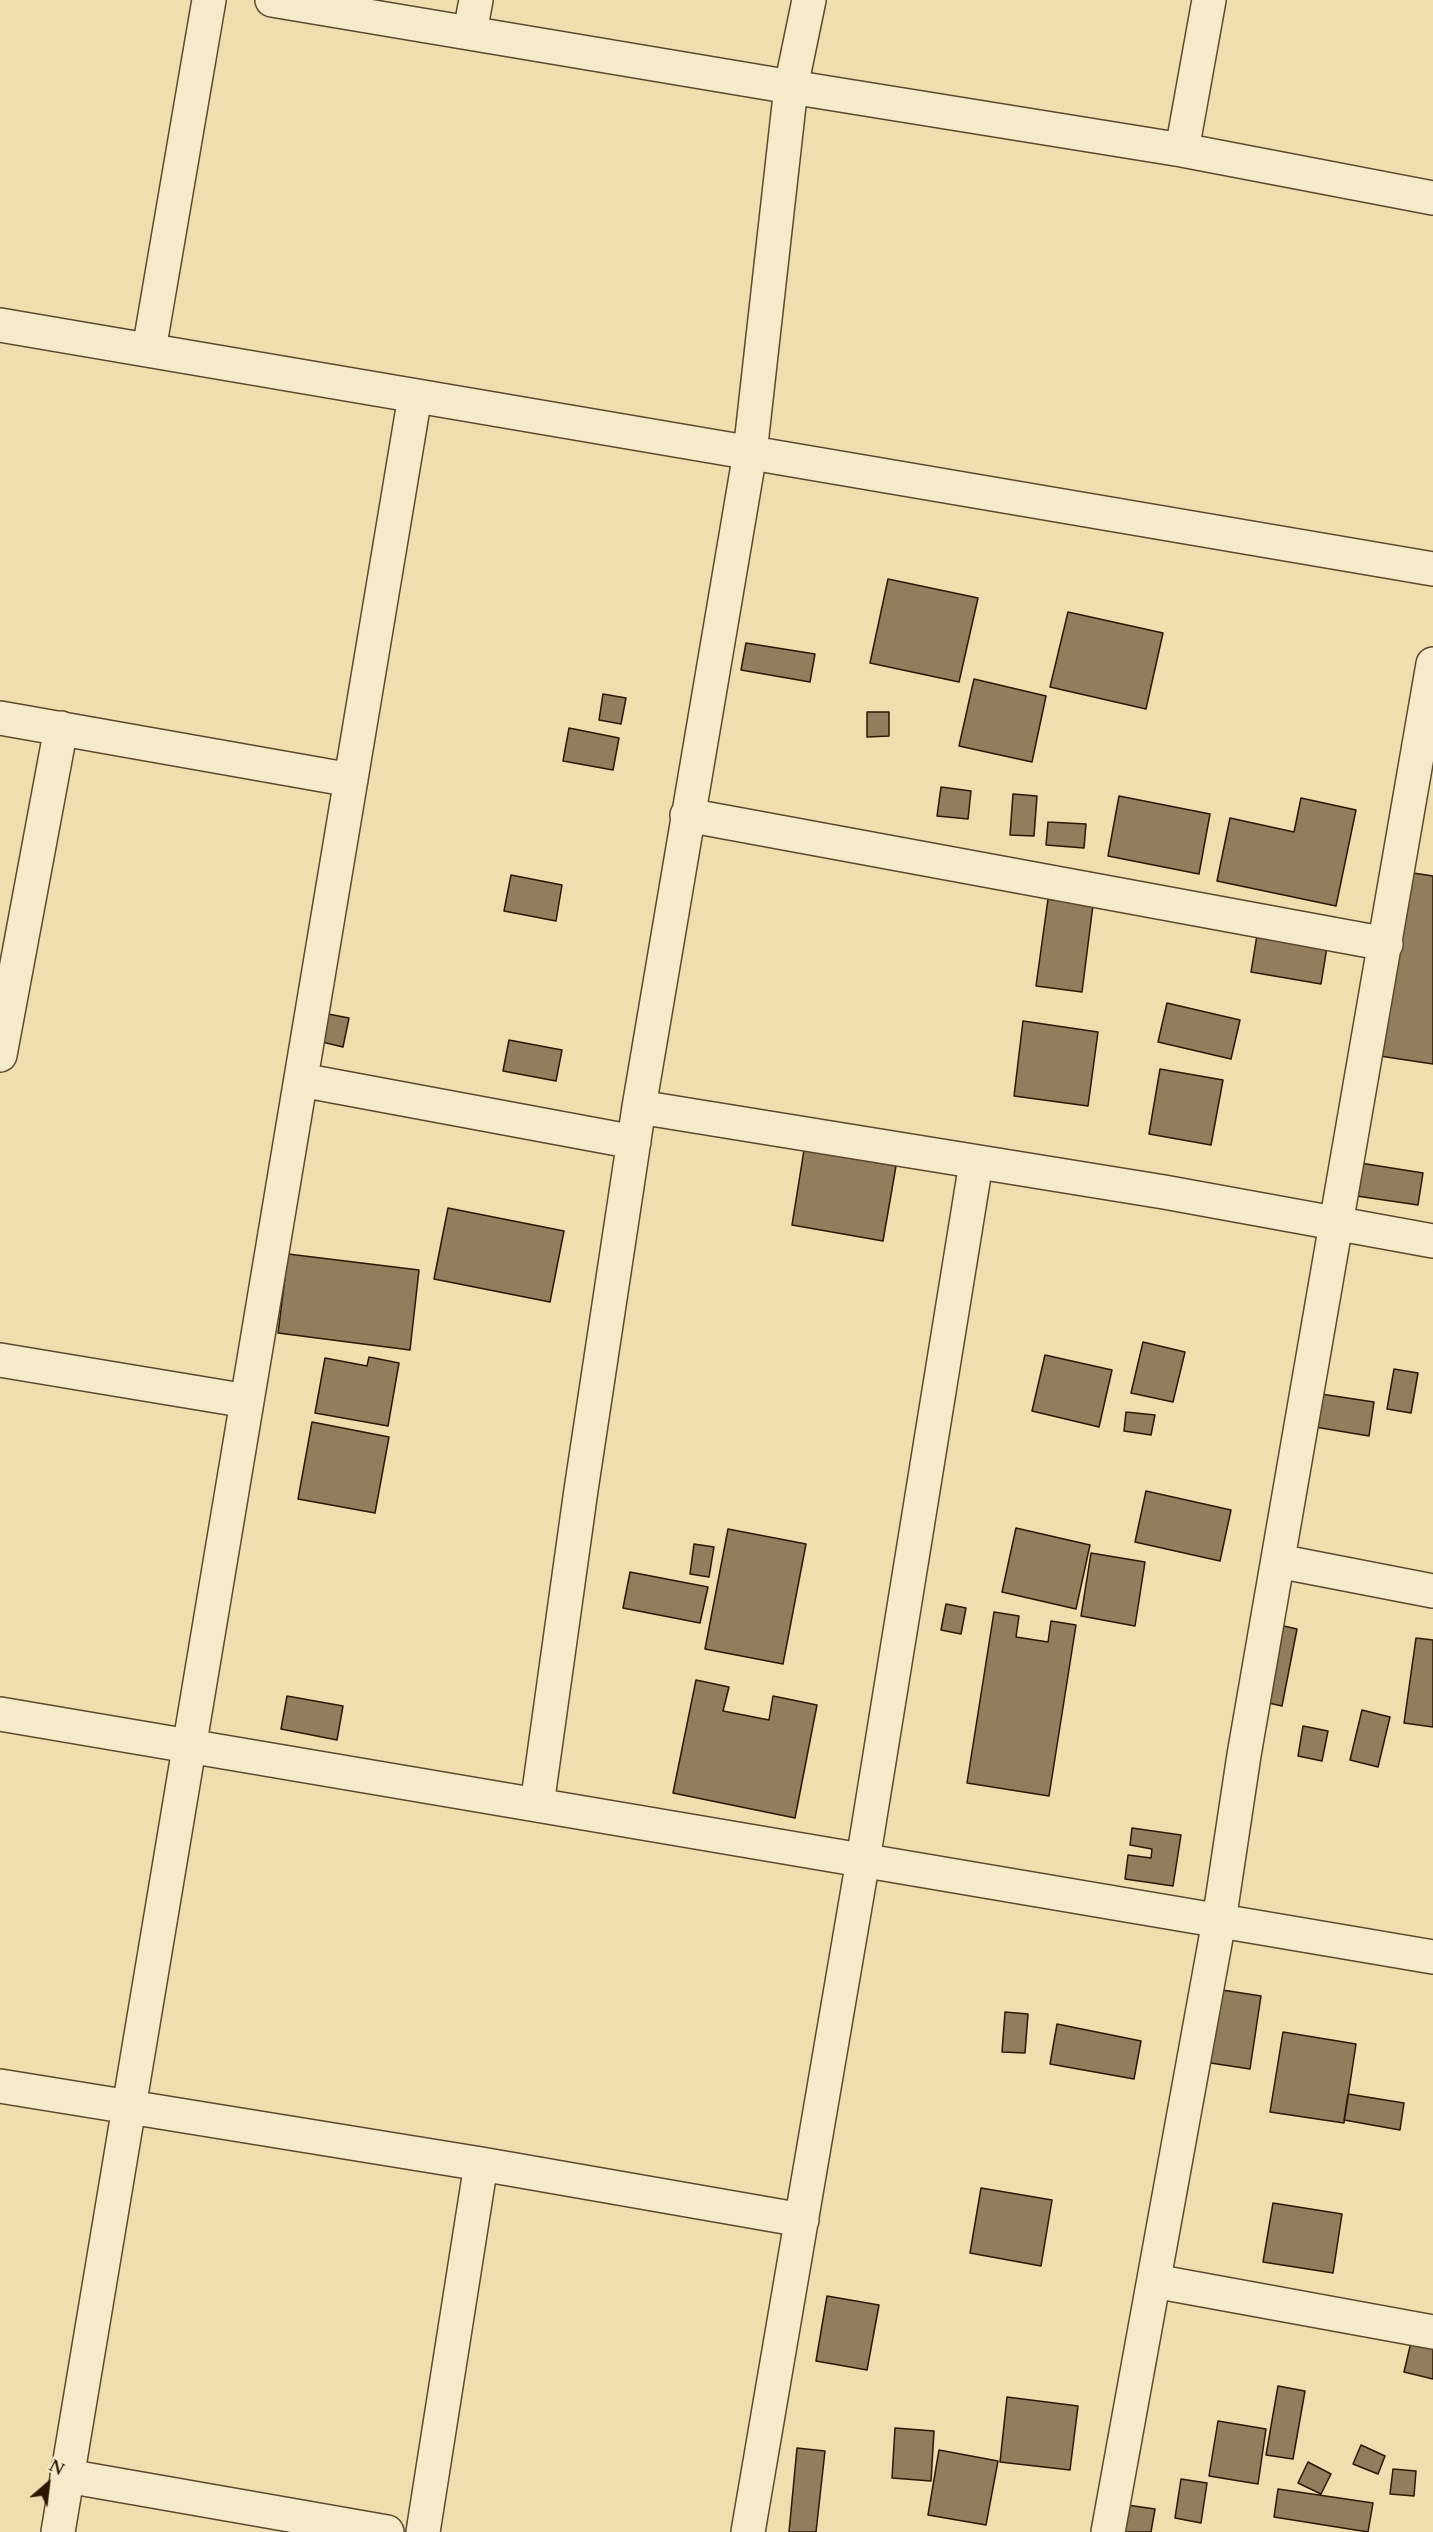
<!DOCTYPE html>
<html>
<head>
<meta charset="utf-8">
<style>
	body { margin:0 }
	#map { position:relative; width:1433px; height:2532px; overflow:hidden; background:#efdeae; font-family:Cardo,serif }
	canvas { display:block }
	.north { position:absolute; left:18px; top:2454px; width:60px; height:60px; -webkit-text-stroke:4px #f5eaca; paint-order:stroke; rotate:28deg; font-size:16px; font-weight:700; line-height:24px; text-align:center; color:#2c1703 }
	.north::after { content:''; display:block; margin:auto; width:21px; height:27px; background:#2c1703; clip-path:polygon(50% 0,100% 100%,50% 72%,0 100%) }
</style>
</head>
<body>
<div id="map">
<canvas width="1433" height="2532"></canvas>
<div class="north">N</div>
</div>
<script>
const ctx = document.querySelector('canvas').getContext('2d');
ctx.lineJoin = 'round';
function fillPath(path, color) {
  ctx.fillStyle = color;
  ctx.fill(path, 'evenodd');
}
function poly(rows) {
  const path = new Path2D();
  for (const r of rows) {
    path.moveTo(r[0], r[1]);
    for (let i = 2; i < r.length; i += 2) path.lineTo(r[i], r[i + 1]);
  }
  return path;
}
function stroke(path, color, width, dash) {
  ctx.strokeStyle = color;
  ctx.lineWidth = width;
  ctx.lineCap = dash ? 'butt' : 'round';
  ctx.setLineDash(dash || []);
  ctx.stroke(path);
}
const building = poly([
	[888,579,978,598,959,682,870,663,888,579],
	[1068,612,1163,633,1146,709,1050,687,1068,612],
	[746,643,815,654,810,682,741,670,746,643],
	[974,679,1046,696,1032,762,959,746,974,679],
	[603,694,626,698,621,724,599,720,603,694],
	[867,712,889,712,889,736,867,737,867,712],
	[569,728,619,738,613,770,563,761,569,728],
	[941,787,971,791,968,819,937,816,941,787],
	[1013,794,1037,796,1034,836,1010,835,1013,794],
	[1119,796,1210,814,1199,874,1108,856,1119,796],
	[1301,798,1356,810,1336,906,1217,881,1230,818,1294,832,1301,798],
	[1048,822,1086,824,1084,848,1046,845,1048,822],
	[1400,871,1433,876,1433,1064,1373,1055,1400,871],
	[511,875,562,885,556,921,504,911,511,875],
	[1048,899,1093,905,1082,992,1036,986,1048,899],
	[1257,935,1327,947,1321,984,1251,972,1257,935],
	[1167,1003,1240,1020,1231,1059,1158,1042,1167,1003],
	[323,1013,349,1018,343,1047,318,1041,323,1013],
	[1023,1021,1098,1032,1088,1106,1014,1096,1023,1021],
	[509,1040,562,1050,556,1081,503,1071,509,1040],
	[1160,1069,1223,1080,1211,1145,1149,1134,1160,1069],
	[804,1150,896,1166,883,1241,792,1225,804,1150],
	[1354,1162,1423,1173,1418,1205,1350,1195,1354,1162],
	[448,1208,564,1231,550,1302,434,1279,448,1208],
	[288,1254,419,1270,410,1350,278,1333,288,1254],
	[1143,1342,1185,1352,1173,1402,1131,1393,1143,1342],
	[1045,1355,1112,1370,1099,1427,1032,1411,1045,1355],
	[369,1357,399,1363,388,1426,315,1413,325,1358,367,1366,369,1357],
	[1394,1369,1418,1373,1411,1413,1387,1409,1394,1369],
	[1321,1394,1374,1402,1369,1436,1315,1427,1321,1394],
	[1126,1412,1155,1415,1151,1435,1124,1431,1126,1412],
	[312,1422,389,1437,375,1513,298,1499,312,1422],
	[1146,1491,1231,1510,1220,1561,1135,1542,1146,1491],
	[1016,1528,1090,1545,1076,1609,1002,1592,1016,1528],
	[728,1529,806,1544,783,1664,705,1649,728,1529],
	[694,1544,714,1547,709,1577,690,1574,694,1544],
	[1091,1553,1145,1562,1135,1626,1081,1616,1091,1553],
	[630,1572,708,1587,700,1623,623,1608,630,1572],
	[946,1604,966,1608,961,1634,941,1630,946,1604],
	[994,1612,1019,1616,1016,1637,1048,1642,1051,1621,1076,1625,1049,1796,967,1783,994,1612],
	[1275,1624,1297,1629,1282,1706,1260,1701,1275,1624],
	[1416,1638,1433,1640,1433,1727,1404,1723,1416,1638],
	[696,1680,729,1687,723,1711,769,1720,773,1696,817,1705,795,1818,673,1793,696,1680],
	[287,1696,343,1706,337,1740,281,1729,287,1696],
	[1362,1710,1390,1717,1378,1767,1350,1760,1362,1710],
	[1303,1726,1328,1731,1322,1761,1298,1756,1303,1726],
	[1132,1828,1181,1835,1173,1886,1125,1879,1128,1855,1151,1858,1152,1849,1130,1845,1132,1828],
	[1216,1989,1261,1996,1250,2069,1204,2062,1216,1989],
	[1005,2012,1028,2014,1025,2053,1002,2052,1005,2012],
	[1057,2024,1141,2041,1134,2079,1050,2064,1057,2024],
	[1283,2032,1356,2044,1344,2123,1270,2112,1283,2032],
	[1348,2094,1404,2103,1400,2130,1344,2120,1348,2094],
	[981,2188,1052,2200,1041,2266,970,2253,981,2188],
	[1273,2203,1342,2214,1333,2273,1263,2262,1273,2203],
	[827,2296,879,2305,867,2370,816,2361,827,2296],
	[1412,2338,1433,2343,1433,2379,1404,2372,1412,2338],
	[1278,2386,1305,2391,1293,2459,1266,2455,1278,2386],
	[1007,2397,1078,2406,1070,2470,1000,2462,1007,2397],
	[1218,2421,1266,2429,1258,2484,1209,2476,1218,2421],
	[895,2428,934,2431,931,2481,892,2478,895,2428],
	[1361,2445,1385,2456,1378,2474,1353,2464,1361,2445],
	[797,2448,825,2451,816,2532,789,2532,797,2448],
	[939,2450,998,2461,986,2525,928,2515,939,2450],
	[1308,2462,1331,2474,1321,2494,1298,2483,1308,2462],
	[1393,2469,1416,2471,1414,2496,1390,2494,1393,2469],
	[1181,2479,1207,2483,1201,2523,1175,2518,1181,2479],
	[1278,2489,1373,2503,1368,2532,1274,2517,1278,2489],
	[1120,2504,1155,2509,1151,2532,1116,2532,1120,2504]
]);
const street = poly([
	[272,0,791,87,1182,150,1433,198],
	[470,32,476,0],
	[1182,150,1209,0],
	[0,325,1433,569],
	[149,350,209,0],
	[0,718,351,780],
	[687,815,1386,944],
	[0,1055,61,728],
	[301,1080,634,1142],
	[639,1107,1164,1192,1433,1241],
	[0,1360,247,1401],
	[1278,1561,1433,1591],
	[0,1714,1433,1957],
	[537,1805,581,1490,639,1107,750,453,791,87,809,0],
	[0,2086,481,2164,802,2220],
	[1154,2281,1433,2332],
	[67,2476,387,2532],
	[58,2532,415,396],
	[423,2532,481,2164],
	[748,2532,863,1860,976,1163],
	[1108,2532,1219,1921,1244,1755,1433,664]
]);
fillPath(building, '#917e5c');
stroke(building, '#2c1703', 1.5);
stroke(street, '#5d492e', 36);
stroke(street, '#f5eaca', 33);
</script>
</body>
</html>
